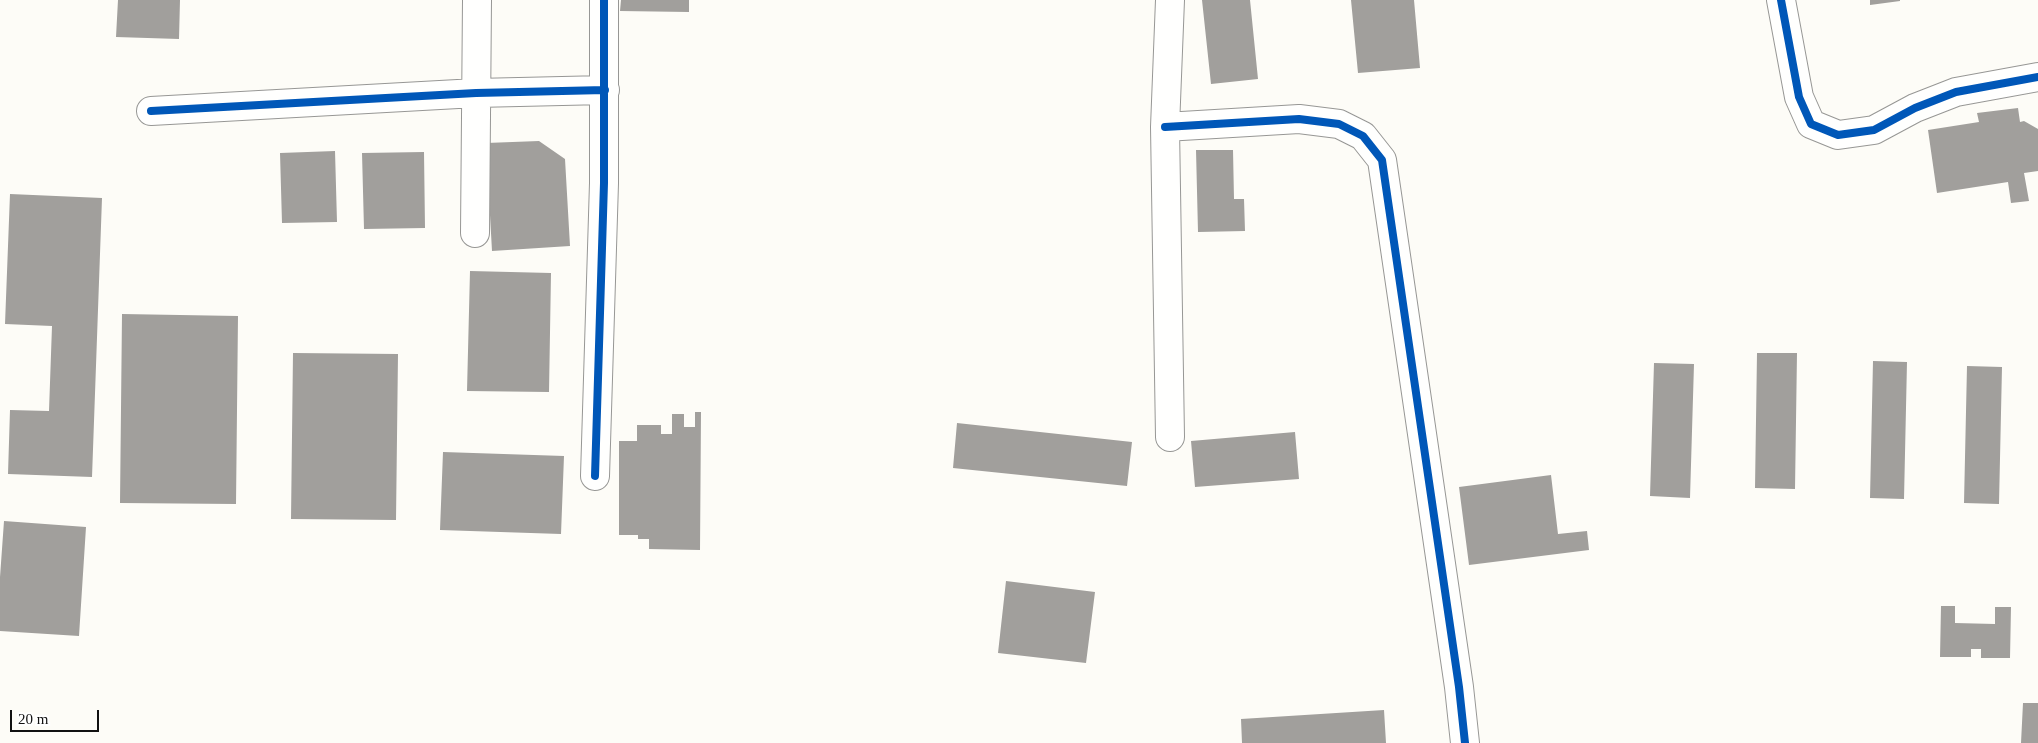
<!DOCTYPE html>
<html>
<head>
<meta charset="utf-8">
<style>
	body { margin:0 }
	#map { position:relative; width:2038px; height:743px; overflow:hidden; background:#fdfcf7; font-family:"Times New Roman",serif }
	canvas { display:block }
	.scale { position:absolute; left:10px; top:710px; width:89px; height:22px; box-sizing:border-box; border:2px solid #111; border-top:0; padding-left:6px; font-size:15px; line-height:18px; white-space:nowrap; color:#111; -webkit-text-stroke:4px #fff; paint-order:stroke }
</style>
</head>
<body>
<div id="map">
<canvas width="2038" height="743"></canvas>
<div class="scale">20 m</div>
</div>
<script>
const ctx = document.querySelector('canvas').getContext('2d');
ctx.lineJoin = 'round';
function fillPath(path, color) {
  ctx.fillStyle = color;
  ctx.fill(path, 'evenodd');
}
function poly(rows) {
  const path = new Path2D();
  for (const r of rows) {
    path.moveTo(r[0], r[1]);
    for (let i = 2; i < r.length; i += 2) path.lineTo(r[i], r[i + 1]);
  }
  return path;
}
function stroke(path, color, width, dash) {
  ctx.strokeStyle = color;
  ctx.lineWidth = width;
  ctx.lineCap = dash ? 'butt' : 'round';
  ctx.setLineDash(dash || []);
  ctx.stroke(path);
}
const building = poly([
	[118,0,180,0,179,39,116,37],
	[621,0,689,0,689,12,620,11],
	[1202,0,1250,0,1258,79,1211,84],
	[1351,0,1414,0,1420,68,1358,73],
	[1870,0,1900,0,1900,1,1870,5],
	[2018,108,2020,122,2024,121,2038,129,2038,171,2024,173,2029,201,2011,203,2008,182,1937,193,1928,130,1979,122,1977,113],
	[539,141,565,159,570,246,492,251,486,143],
	[1196,150,1233,150,1234,199,1244,199,1245,231,1198,232],
	[335,151,337,222,282,223,280,153],
	[424,152,425,228,364,229,362,153],
	[10,194,102,198,92,477,8,474,10,410,49,411,52,326,5,324],
	[470,271,551,273,549,392,467,391],
	[122,314,238,316,236,504,120,503],
	[293,353,398,354,396,520,291,519],
	[1757,353,1797,353,1795,489,1755,488],
	[1873,361,1907,362,1904,499,1870,498],
	[1654,363,1694,364,1690,498,1650,496],
	[1967,366,2002,367,1999,504,1964,503],
	[695,412,701,412,700,550,649,549,649,539,638,539,638,535,619,535,619,441,637,441,637,425,661,425,661,434,672,434,672,414,684,414,684,427,695,427],
	[957,423,1132,442,1127,486,953,468],
	[1295,432,1299,479,1195,487,1191,441],
	[443,452,564,456,561,534,440,530],
	[1551,475,1558,534,1587,531,1589,550,1469,565,1459,487],
	[4,521,86,527,79,636,0,631,0,577],
	[1006,581,1095,592,1086,663,998,653],
	[1941,606,1955,606,1955,623,1995,624,1995,607,2011,607,2010,658,1981,658,1981,649,1971,649,1971,657,1940,657],
	[2023,703,2038,703,2038,743,2021,743],
	[1384,710,1386,743,1242,743,1241,719]
]);
const minor = poly([
	[1170,0,1165,127,1170,437],
	[1781,0,1799,97,1811,124,1838,135,1874,130,1915,108,1956,92,2038,77],
	[151,111,476,93,605,90],
	[1165,127,1299,119,1339,124,1363,136,1382,160,1459,687,1465,743],
	[475,233,477,0],
	[595,476,604,183,604,0]
]);
const cycleway = poly([
	[1781,0,1799,97,1811,124,1838,135,1874,130,1915,108,1956,92,2038,77],
	[151,111,476,93,605,90],
	[1165,127,1299,119,1339,124,1363,136,1382,160,1459,687,1465,743],
	[595,476,604,183,604,0]
]);
fillPath(building, '#a19f9c');
stroke(minor, '#979795', 30);
stroke(minor, '#fffffe', 28);
stroke(cycleway, '#0057b8', 8);
</script>
</body>
</html>
